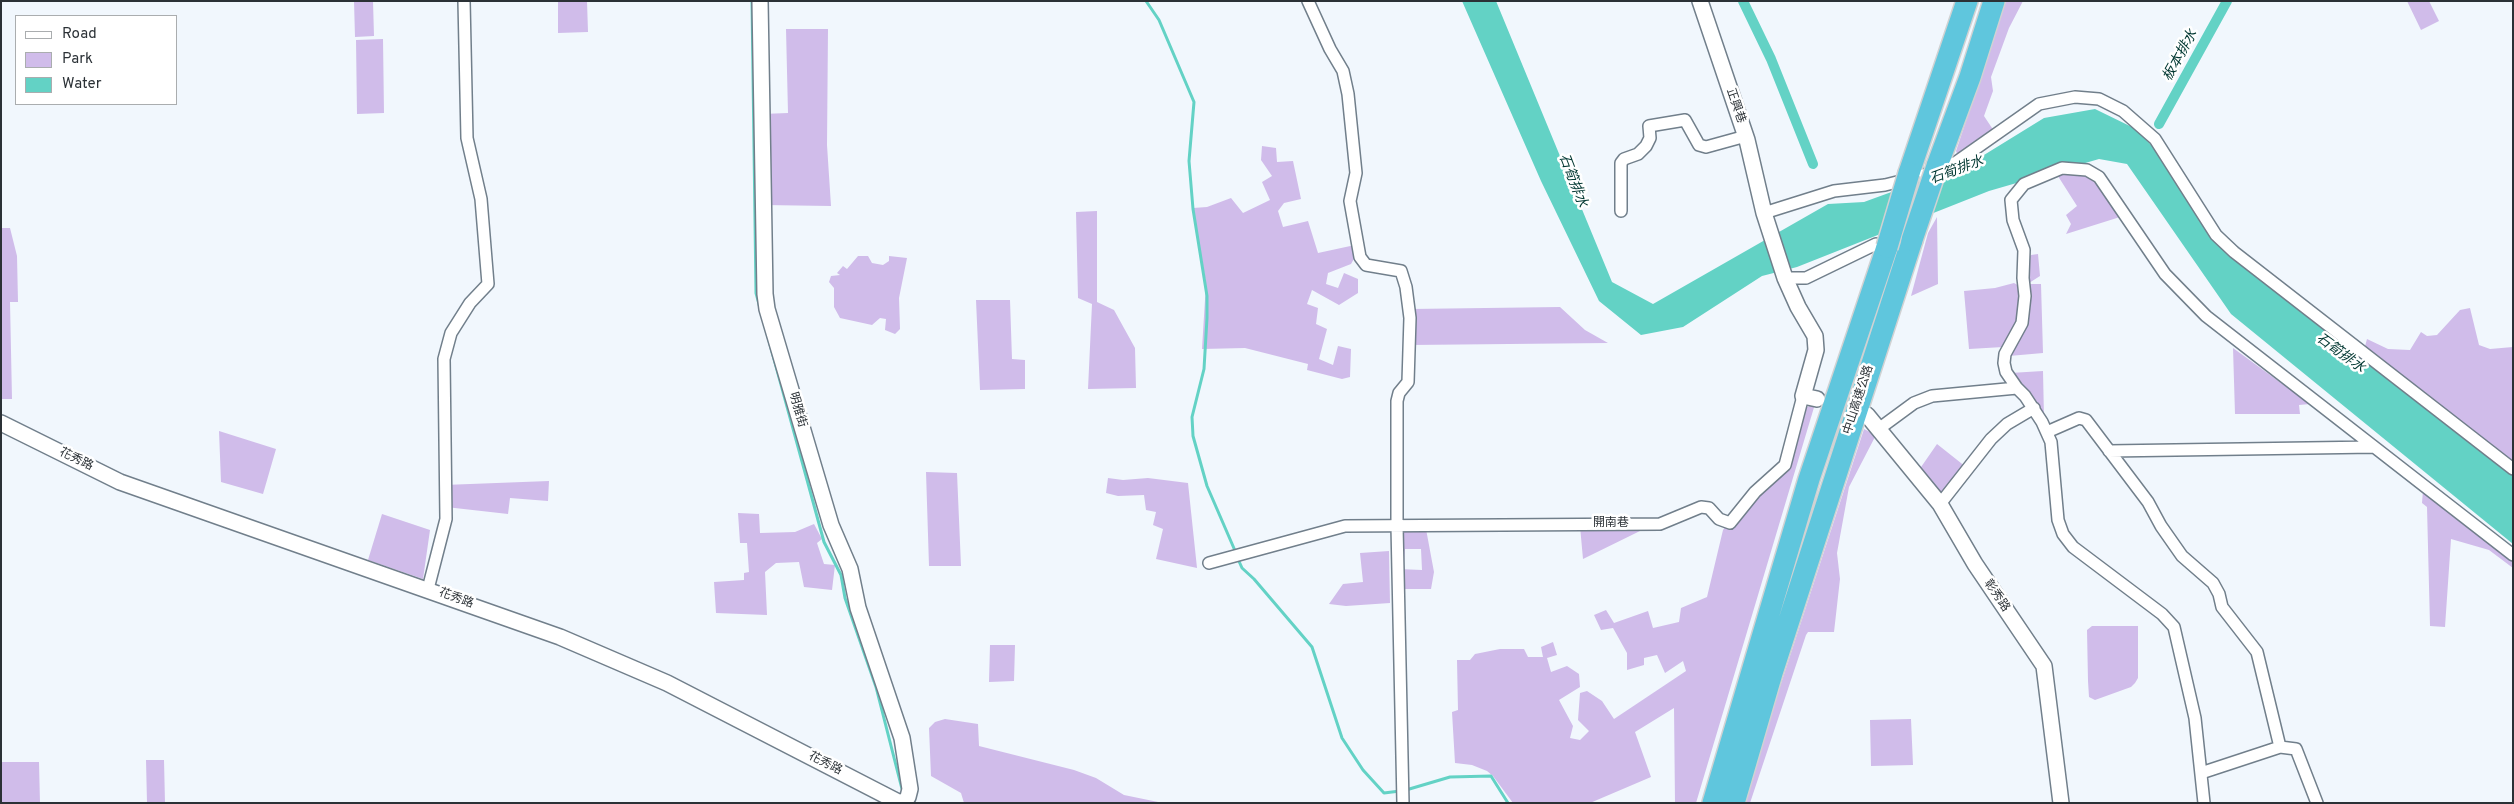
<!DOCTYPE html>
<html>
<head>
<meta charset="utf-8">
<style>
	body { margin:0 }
	#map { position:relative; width:2514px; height:804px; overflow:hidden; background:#f1f7fd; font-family:Overpass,sans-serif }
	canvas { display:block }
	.frame { position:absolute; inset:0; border:2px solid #2b3136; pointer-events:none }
	.legend { position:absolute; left:15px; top:15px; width:162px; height:90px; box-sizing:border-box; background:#fff; border:1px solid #aaadaf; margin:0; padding:6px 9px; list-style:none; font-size:15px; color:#2b3136 }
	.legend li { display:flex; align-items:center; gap:10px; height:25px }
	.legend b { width:25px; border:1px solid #aaadaf }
</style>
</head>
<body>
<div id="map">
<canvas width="2514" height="804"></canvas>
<div class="frame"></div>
<ul class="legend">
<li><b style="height:6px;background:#fff"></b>Road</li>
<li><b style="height:14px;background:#d0bcea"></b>Park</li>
<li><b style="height:14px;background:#63d2c5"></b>Water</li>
</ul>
</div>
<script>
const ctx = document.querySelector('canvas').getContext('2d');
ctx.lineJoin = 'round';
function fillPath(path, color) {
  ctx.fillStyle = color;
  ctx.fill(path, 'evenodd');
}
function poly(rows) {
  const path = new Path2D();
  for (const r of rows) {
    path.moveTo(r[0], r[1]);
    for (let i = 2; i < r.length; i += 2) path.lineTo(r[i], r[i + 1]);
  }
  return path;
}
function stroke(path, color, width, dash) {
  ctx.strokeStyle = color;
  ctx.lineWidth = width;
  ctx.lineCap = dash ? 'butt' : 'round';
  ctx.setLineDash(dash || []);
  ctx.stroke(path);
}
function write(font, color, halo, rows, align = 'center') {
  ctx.font = font + ' Overpass,"Noto Sans TC",sans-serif';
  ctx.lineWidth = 5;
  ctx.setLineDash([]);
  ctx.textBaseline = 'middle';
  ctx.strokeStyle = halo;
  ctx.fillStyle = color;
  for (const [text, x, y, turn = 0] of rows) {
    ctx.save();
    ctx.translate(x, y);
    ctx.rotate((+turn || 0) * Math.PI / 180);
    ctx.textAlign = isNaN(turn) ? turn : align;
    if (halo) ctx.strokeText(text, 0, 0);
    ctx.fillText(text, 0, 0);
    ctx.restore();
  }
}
const green = poly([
	[354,1,373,1,374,36,355,37],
	[558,1,587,1,588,32,558,33],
	[2006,1,2023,1,2009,28,1991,77,1993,91,1984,116,1994,131,1958,156,1956,151],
	[2407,1,2429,1,2439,21,2421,30],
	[786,29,828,29,827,145,831,206,764,205,762,114,788,113],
	[383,39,384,113,357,114,356,40],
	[1262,146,1276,148,1277,162,1293,161,1301,199,1284,203,1278,211,1283,227,1308,221,1318,253,1355,245,1355,257,1351,264,1328,273,1326,284,1338,288,1344,273,1358,279,1358,293,1339,305,1312,290,1307,304,1318,308,1316,324,1327,329,1319,359,1333,365,1338,346,1351,349,1350,377,1342,379,1307,370,1308,364,1245,348,1202,349,1206,283,1193,208,1207,207,1231,198,1243,213,1270,200,1262,182,1272,176,1261,160],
	[2076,171,2096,179,2120,217,2066,234,2071,224,2066,215,2077,206,2056,173],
	[1097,211,1097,302,1114,310,1135,348,1136,388,1088,389,1092,304,1078,298,1076,212],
	[1937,217,1938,284,1911,296,1928,233],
	[1,228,10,228,17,256,18,302,10,302,12,399,1,399],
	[2038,254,2040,276,2029,283,2025,264,2031,255],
	[858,256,868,256,872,263,883,265,889,261,889,256,907,258,899,298,900,329,895,334,885,330,886,319,880,318,872,325,840,318,834,307,834,288,829,282,831,276,840,275,837,273,843,266,847,269],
	[2014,283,2021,287,2018,325,2003,347,1969,349,1964,291,1995,288],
	[2029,284,2041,284,2043,353,2009,356,2027,324,2030,309],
	[1010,300,1012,359,1025,360,1025,389,980,390,976,300],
	[1560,307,1585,330,1608,343,1410,345,1411,309],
	[2470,308,2479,345,2490,349,2513,347,2513,463,2364,350,2367,339,2388,349,2410,350,2421,332,2427,336,2437,335,2460,310],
	[2233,348,2310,404,2299,405,2300,414,2235,414],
	[2043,371,2044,418,2010,373],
	[1815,404,1696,803,1675,803,1674,708,1635,732,1651,777,1590,803,1513,803,1493,776,1487,771,1472,765,1455,763,1452,712,1458,710,1457,660,1470,660,1475,654,1500,649,1524,649,1528,657,1543,657,1541,647,1553,642,1557,655,1547,658,1551,672,1567,666,1579,674,1580,687,1559,700,1573,726,1570,738,1580,740,1589,731,1578,720,1580,693,1587,691,1602,701,1614,719,1686,671,1683,661,1665,673,1657,655,1644,658,1644,665,1627,670,1627,653,1613,628,1601,630,1594,615,1606,610,1614,623,1648,611,1653,628,1679,622,1681,608,1707,597,1723,530,1743,503,1786,464,1802,409],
	[1864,429,1876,435,1849,487,1837,553,1840,579,1834,632,1808,632,1806,635,1750,803,1742,803],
	[219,431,276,449,263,494,221,482],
	[1937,444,1966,467,1943,495,1919,470],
	[926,472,957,473,961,566,929,566],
	[1108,478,1123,480,1148,478,1188,483,1197,568,1156,559,1163,529,1153,525,1156,512,1146,510,1144,495,1118,496,1106,493],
	[549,481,548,501,510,498,508,514,446,507,444,485],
	[2423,490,2513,561,2513,568,2489,550,2451,539,2445,627,2430,626,2427,507,2422,503],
	[738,513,759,514,760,533,795,532,814,524,822,539,817,543,824,564,835,565,832,590,804,587,799,562,776,563,765,572,767,615,716,613,714,582,744,580,744,573,749,572,747,543,740,543],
	[382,514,430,530,423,579,368,560],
	[1580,526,1641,527,1640,531,1583,559],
	[1426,529,1434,572,1431,589,1398,589,1398,569,1422,570,1421,549,1405,549,1404,562,1398,563,1402,530],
	[1389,551,1390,603,1346,606,1329,604,1343,584,1363,582,1360,553],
	[2092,626,2138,626,2138,678,2135,683,2131,687,2095,700,2089,697,2088,681,2087,630],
	[990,645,1015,645,1014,681,989,682],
	[945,719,978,724,979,746,1074,770,1096,778,1124,795,1163,803,964,803,961,793,931,776,929,728,935,722],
	[1911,719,1913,765,1871,766,1870,720],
	[146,760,164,760,165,803,147,803],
	[1,762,39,762,40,803,1,803]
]);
const water = poly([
	[1462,1,1496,1,1612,282,1653,304,1828,204,1864,202,1971,163,2044,118,2095,109,2136,129,2154,148,2221,242,2513,475,2513,544,2231,314,2127,164,2099,159,1989,191,1797,267,1762,276,1683,327,1641,335,1599,301,1541,181]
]);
const stream = poly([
	[752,1,756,293,824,542,841,575,845,598,876,687,902,789],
	[1146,1,1159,20,1194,102,1189,161,1193,209,1207,296,1207,318,1204,369,1192,417,1193,436,1207,486,1236,553],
	[1238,559,1242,568,1254,579,1312,647,1342,738,1363,770,1384,793,1400,791],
	[1406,790,1450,777,1491,776,1508,803]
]);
const canal = poly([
	[1743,1,1771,59,1813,164],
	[2159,124,2227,1]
]);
const minor = poly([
	[1308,1,1330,49,1343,71,1348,94,1356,173,1350,201,1360,257,1366,265,1401,271,1406,287,1410,318,1408,382,1399,393,1397,401,1397,526,1403,803],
	[1621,211,1621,163,1624,159,1638,154,1646,146,1650,138,1649,126,1685,120,1699,145,1706,147,1746,136],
	[1764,213,1834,191,1885,185,1921,176,1955,163,2039,104,2075,97,2099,99,2123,111,2155,139,2216,235,2234,252,2513,469],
	[1785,278,1806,278,1876,244],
	[2017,388,2006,372,2004,363,2005,354,2022,323,2025,296,2023,278,2024,250,2013,220,2011,200,2024,184,2062,168,2087,170,2099,177,2165,274,2206,316,2513,555],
	[1880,428,1914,403,1932,396,2017,388,2025,396,2042,422,2051,442,2058,520,2063,534,2073,547,2162,614,2174,627,2195,718,2204,803],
	[2047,432,2079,418,2086,420,2148,502,2161,526,2182,556,2213,583,2219,594,2222,607,2257,652,2280,747,2296,749,2317,803],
	[2109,451,2374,447],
	[1940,504,1991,439,2007,424,2034,408],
	[1209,563,1345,526,1660,524,1701,507,1709,508,1719,519,1730,523,1755,492,1785,465,1803,396],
	[428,589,446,519,444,359,451,333,470,303,488,284,481,199,467,138,464,1],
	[2201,773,2280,747]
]);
const tertiary = poly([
	[760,1,765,294,767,309,831,525,850,569,858,608,902,738,910,789,908,797,903,803],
	[1700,1,1747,140,1764,213,1785,278,1798,307,1815,336,1816,350,1803,396,1817,399],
	[1867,415,1940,504,1975,564,2044,666,2061,803],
	[1,423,120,482,560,637,667,683,900,803]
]);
const motorway = poly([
	[1937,166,1970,77,1994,1],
	[1909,173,1967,1],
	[1713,803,1809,479,1887,247],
	[1734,803,1772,673,1912,240]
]);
const motorwayBridge = poly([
	[1912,240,1937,166],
	[1887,247,1909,173]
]);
const streetNames = [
	["正興巷",1735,106,71],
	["中山高速公路",1859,400,-72],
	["明雅街",797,410,74],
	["花秀路",76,460,26],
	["開南巷",1611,524],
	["彰秀路",1996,596,56],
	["花秀路",456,599,20],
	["花秀路",825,764,27]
];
const waterNames = [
	["板本排水",2181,56,-61],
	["石筍排水",1957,171,-20],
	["石筍排水",1572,181,69],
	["石筍排水",2340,354,36]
];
fillPath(green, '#d0bcea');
fillPath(water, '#63d2c5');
stroke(stream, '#63d2c5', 3);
stroke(canal, '#63d2c5', 10);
stroke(minor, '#717f8b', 14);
stroke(tertiary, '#717f8b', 18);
stroke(motorway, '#d0d2d3', 24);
stroke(minor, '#fff', 11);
stroke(tertiary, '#fff', 15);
stroke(motorway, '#5fc6dd', 21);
stroke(motorwayBridge, '#d0d2d3', 24, []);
stroke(motorwayBridge, '#5fc6dd', 21);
write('12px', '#2b3136', '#fff', streetNames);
write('italic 14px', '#003731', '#fff', waterNames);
</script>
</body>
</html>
